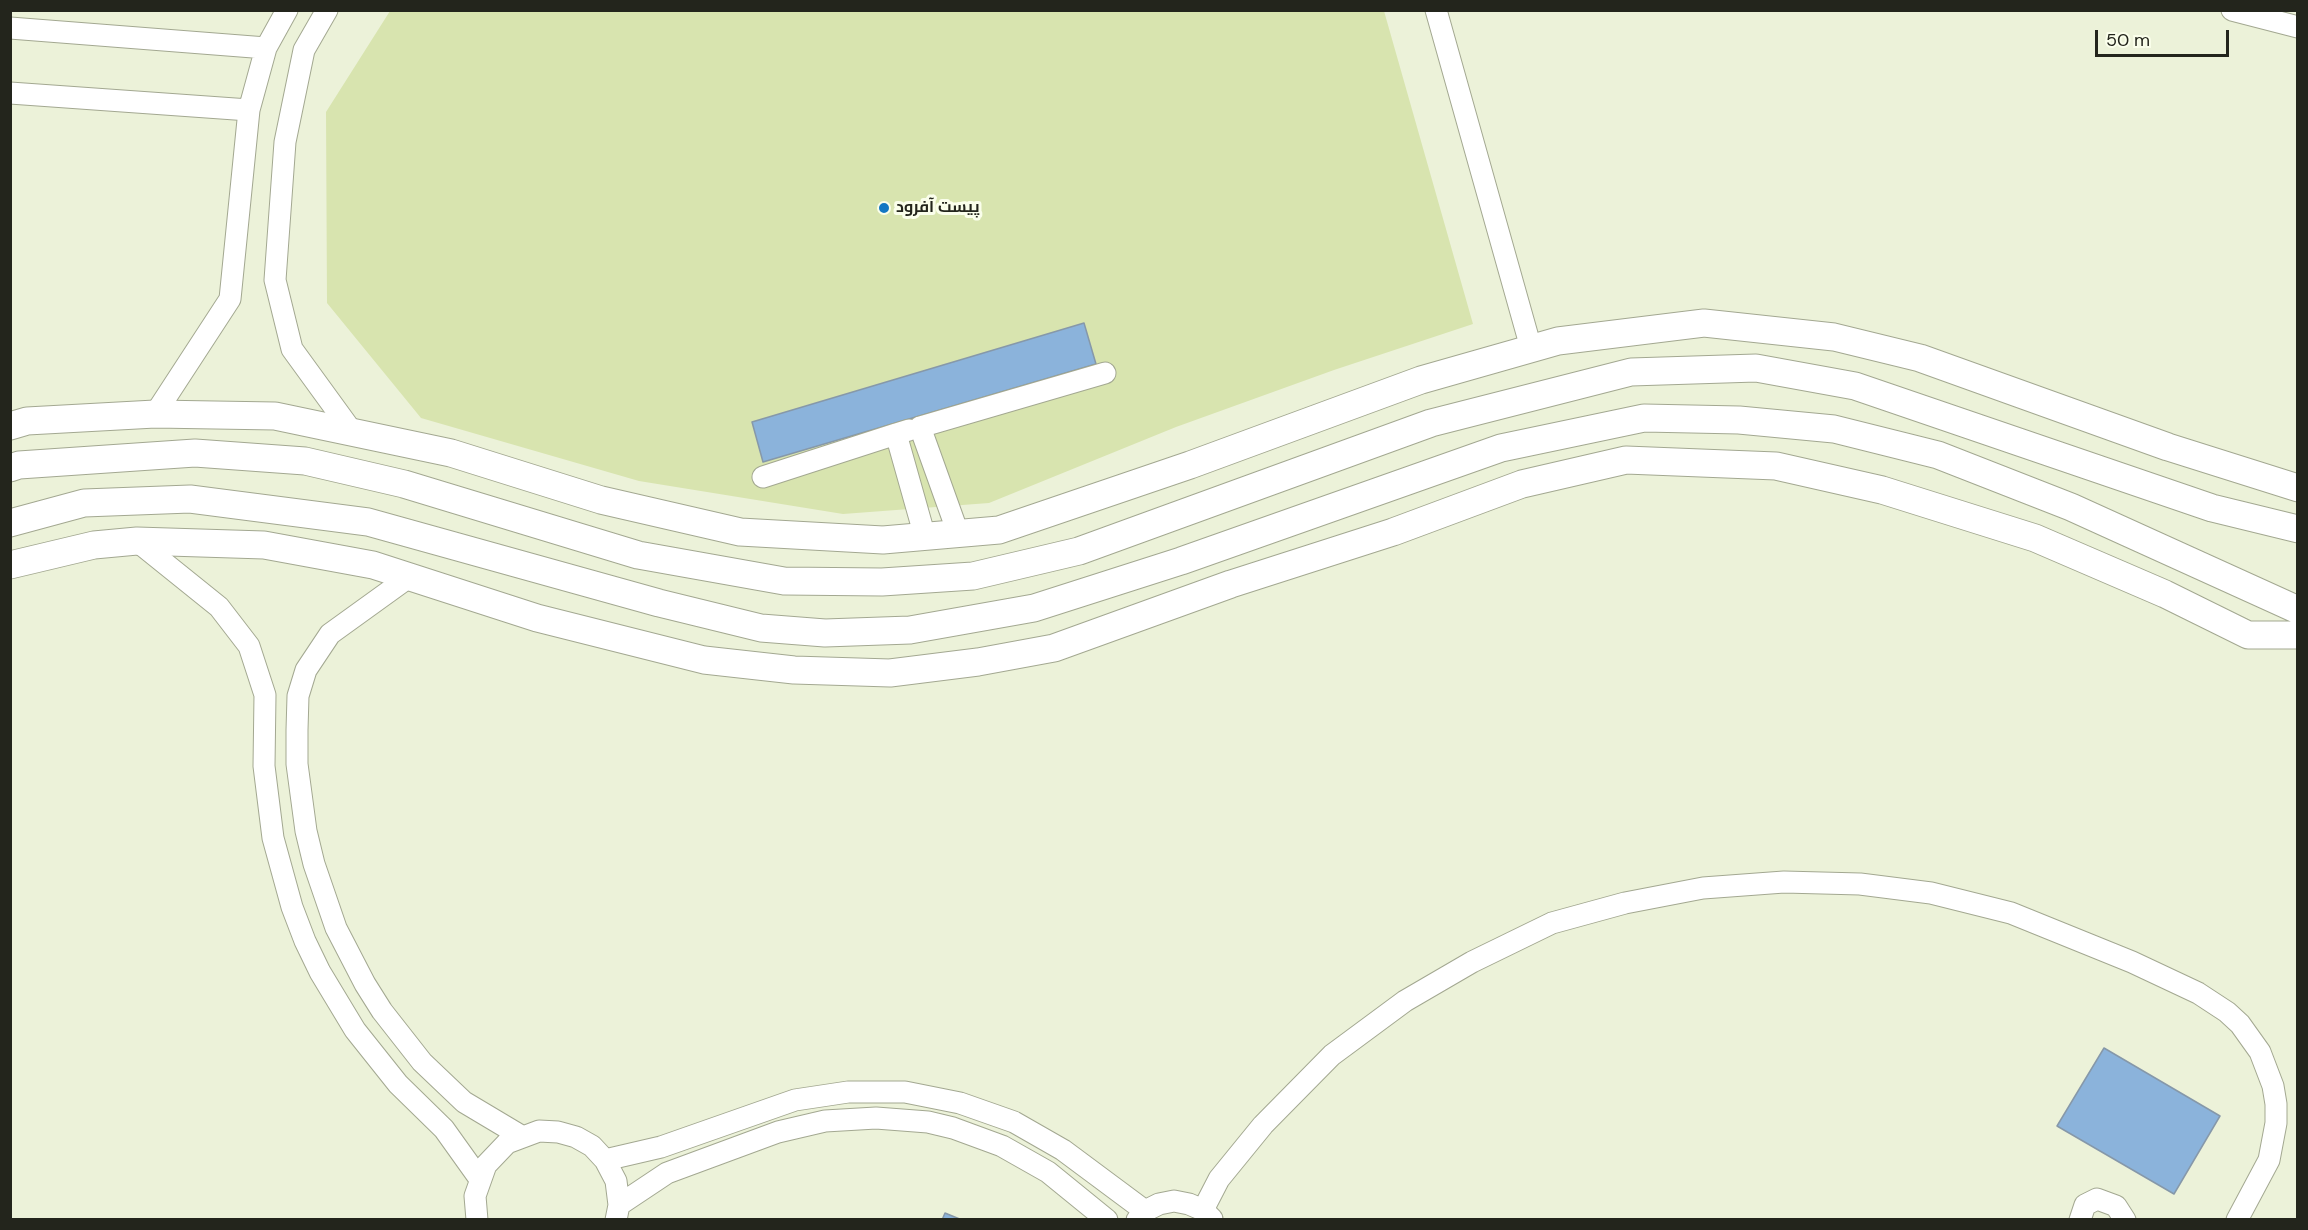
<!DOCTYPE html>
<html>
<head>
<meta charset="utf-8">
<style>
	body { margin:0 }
	#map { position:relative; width:2308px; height:1230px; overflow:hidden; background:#ecf2d9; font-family:"DM Sans",sans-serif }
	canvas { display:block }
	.frame { position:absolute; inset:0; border:12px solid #23251c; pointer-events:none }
	.scale { position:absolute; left:2095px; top:30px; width:134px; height:27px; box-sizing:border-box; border:3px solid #23251c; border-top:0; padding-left:8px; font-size:18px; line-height:21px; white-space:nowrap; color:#23251c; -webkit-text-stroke:4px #fafeeb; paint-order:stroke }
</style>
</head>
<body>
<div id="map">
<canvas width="2308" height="1230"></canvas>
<div class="frame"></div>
<div class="scale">50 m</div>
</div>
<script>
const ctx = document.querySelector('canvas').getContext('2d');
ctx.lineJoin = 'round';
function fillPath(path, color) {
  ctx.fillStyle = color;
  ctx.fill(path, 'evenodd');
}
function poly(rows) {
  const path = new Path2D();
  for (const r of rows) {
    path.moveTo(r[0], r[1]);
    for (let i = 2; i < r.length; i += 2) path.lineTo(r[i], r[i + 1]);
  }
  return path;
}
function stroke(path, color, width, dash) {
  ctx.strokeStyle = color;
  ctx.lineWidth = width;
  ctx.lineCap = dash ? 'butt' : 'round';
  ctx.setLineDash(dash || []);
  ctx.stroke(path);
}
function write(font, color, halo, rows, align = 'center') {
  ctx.font = font + ' "DM Sans",Cairo,sans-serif';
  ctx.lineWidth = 6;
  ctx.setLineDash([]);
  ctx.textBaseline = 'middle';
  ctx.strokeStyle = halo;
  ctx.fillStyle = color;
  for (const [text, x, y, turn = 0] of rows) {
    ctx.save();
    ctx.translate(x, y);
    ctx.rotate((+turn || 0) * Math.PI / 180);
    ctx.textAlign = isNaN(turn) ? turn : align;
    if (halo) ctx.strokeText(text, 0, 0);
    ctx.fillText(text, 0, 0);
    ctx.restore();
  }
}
const green = poly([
	[390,11,1384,11,1473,324,1334,370,1176,427,989,503,843,514,639,481,421,418,327,303,326,112]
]);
const building = poly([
	[1084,323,1096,364,763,462,752,422,1084,323],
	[2104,1048,2220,1116,2174,1194,2057,1126,2104,1048],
	[945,1213,962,1220,942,1220,945,1213]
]);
const minor = poly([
	[327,10,304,50,285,142,275,280,292,349,353,433],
	[1436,10,1531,348],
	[2232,10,2298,27],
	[10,28,266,48],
	[10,93,249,110],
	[155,414,230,299,249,110,266,48,287,10],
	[909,430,896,434,925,537],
	[763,477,896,434],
	[958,533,920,427,1105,373],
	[137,541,219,607,249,646,265,695,264,766,273,838,292,907,305,941,320,972,355,1030,398,1084,444,1129,479,1178],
	[409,577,330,634,306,670,298,696,297,730,297,764,306,831,314,864,336,928,365,984,382,1011,422,1062,464,1102,521,1136],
	[605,1160,661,1147,795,1100,848,1092,905,1092,960,1103,1014,1122,1063,1150,1145,1211],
	[619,1205,667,1173,778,1132,825,1121,876,1118,928,1122,953,1128,1002,1146,1048,1172,1107,1220],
	[1203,1210,1219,1179,1263,1125,1332,1055,1405,1001,1472,962,1552,923,1625,903,1703,888,1784,882,1860,884,1931,893,2011,913,2132,962,2198,993,2227,1012,2240,1024,2260,1052,2273,1086,2276,1104,2276,1123,2269,1160,2237,1220],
	[477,1220,475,1196,486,1165,507,1143,539,1131,558,1132,576,1137,592,1146,605,1160,616,1181,619,1205,616,1220],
	[1137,1220,1145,1211,1159,1204,1174,1201,1189,1204,1203,1210,1212,1219],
	[2080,1220,2085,1205,2097,1199,2116,1206,2125,1220]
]);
const major = poly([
	[10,426,27,421,155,414,275,416,451,453,601,500,740,532,883,540,999,530,1190,465,1421,380,1558,341,1704,323,1834,337,1920,358,2168,447,2298,488],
	[10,468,19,465,195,453,305,461,404,484,638,555,784,581,882,582,973,576,1079,551,1431,423,1631,372,1756,368,1855,386,2212,508,2298,529],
	[10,523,84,503,190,499,368,522,659,603,761,628,825,633,910,630,1034,608,1181,561,1501,448,1644,418,1739,420,1834,429,1938,455,2071,507,2298,610],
	[10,565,94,545,137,541,264,545,373,565,537,618,704,660,794,670,890,673,978,662,1054,648,1231,584,1393,532,1522,484,1626,460,1776,466,1882,490,2035,538,2165,594,2248,635,2298,635]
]);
const markers = [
	[884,208,6,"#1377c3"]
];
const poiNames = [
	["پیست آفرود",896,208]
];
fillPath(green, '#d8e4af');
fillPath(building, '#8bb3db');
stroke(building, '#8698a9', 1.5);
stroke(minor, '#a3a891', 23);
stroke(major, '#a3a891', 29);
stroke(minor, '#fff', 21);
stroke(major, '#fff', 27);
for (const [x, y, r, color] of markers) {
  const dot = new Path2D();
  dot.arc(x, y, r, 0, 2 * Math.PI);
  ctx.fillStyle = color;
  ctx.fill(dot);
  stroke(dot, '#fafeeb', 2);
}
write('bold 16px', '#23251c', '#fafeeb', poiNames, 'left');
</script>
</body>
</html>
